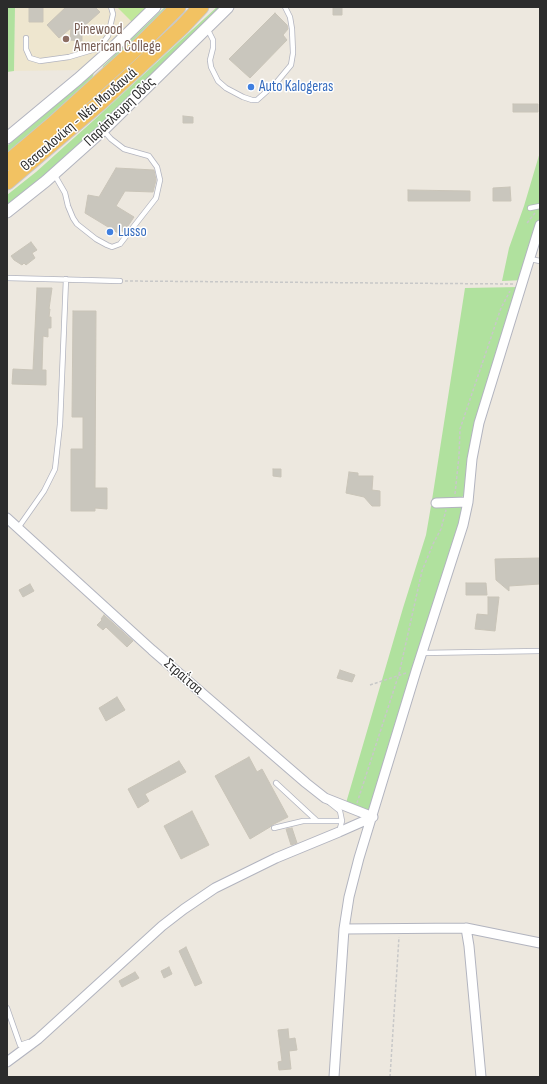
<!DOCTYPE html>
<html>
<head>
<meta charset="utf-8">
<style>
	body { margin:0 }
	#map { position:relative; width:547px; height:1084px; overflow:hidden; background:#ede8df; font-family:"Sofia Sans Condensed",sans-serif }
	canvas { display:block }
	.frame { position:absolute; inset:0; border:8px solid #2c2c2c; pointer-events:none }
</style>
</head>
<body>
<div id="map">
<canvas width="547" height="1084"></canvas>
<div class="frame"></div>
</div>
<script>
const ctx = document.querySelector('canvas').getContext('2d');
ctx.lineJoin = 'round';
function fillPath(path, color) {
  ctx.fillStyle = color;
  ctx.fill(path, 'evenodd');
}
function poly(rows) {
  const path = new Path2D();
  for (const r of rows) {
    path.moveTo(r[0], r[1]);
    for (let i = 2; i < r.length; i += 2) path.lineTo(r[i], r[i + 1]);
  }
  return path;
}
function stroke(path, color, width, dash) {
  ctx.strokeStyle = color;
  ctx.lineWidth = width;
  ctx.lineCap = dash ? 'butt' : 'round';
  ctx.setLineDash(dash || []);
  ctx.stroke(path);
}
function write(font, color, halo, rows, align = 'center') {
  ctx.font = font + ' "Sofia Sans Condensed",sans-serif';
  ctx.lineWidth = 3;
  ctx.setLineDash([]);
  ctx.textBaseline = 'middle';
  ctx.strokeStyle = halo;
  ctx.fillStyle = color;
  for (const [text, x, y, turn = 0] of rows) {
    ctx.save();
    ctx.translate(x, y);
    ctx.rotate((+turn || 0) * Math.PI / 180);
    ctx.textAlign = isNaN(turn) ? turn : align;
    if (halo) ctx.strokeText(text, 0, 0);
    ctx.fillText(text, 0, 0);
    ctx.restore();
  }
}
const education = poly([
	[15,7,151,7,84,70,14,71]
]);
const green = poly([
	[7,7,15,7,14,71,7,72],
	[165,7,174,7,101,77,103,66],
	[217,7,223,7,103,127,7,208,7,195,36,172,94,120],
	[94,73,88,89,7,156,7,146],
	[540,152,540,230,524,280,502,281,509,248,524,206],
	[521,287,478,421,467,495,456,499,432,500,465,288],
	[465,502,457,543,370,809,365,810,346,803,403,608,426,535,431,506,444,506]
]);
const pitch = poly([
	[117,7,149,7,133,23]
]);
const building = poly([
	[29,7,43,7,43,22,29,22,29,7],
	[66,7,95,7,100,12,82,28,82,41,70,40,71,28,59,38,47,25,66,7],
	[333,7,342,7,342,15,333,15,333,7],
	[275,13,287,25,288,29,283,35,287,40,250,78,229,59,275,13],
	[513,104,538,104,538,112,513,112,513,104],
	[183,116,193,117,193,123,183,123,183,116],
	[116,168,154,170,156,180,153,192,125,191,116,206,134,217,124,232,120,230,118,233,85,213,88,195,99,197,116,168],
	[510,187,511,201,493,201,493,188,510,187],
	[408,190,470,191,470,201,408,201,408,190],
	[31,242,37,250,32,253,35,258,26,265,24,263,22,265,14,260,11,256,31,242],
	[37,288,52,288,49,309,50,309,49,317,51,317,51,328,48,328,48,337,43,336,42,370,46,370,46,385,12,384,13,369,33,370,37,288],
	[73,311,96,311,95,488,107,488,107,509,95,508,95,511,71,511,71,449,83,449,83,417,72,417,73,311],
	[273,469,281,469,281,477,273,476,273,469],
	[349,472,358,473,358,476,373,476,372,490,380,491,380,506,372,506,364,497,346,493,349,472],
	[540,558,540,584,509,586,509,591,496,580,495,559,540,558],
	[466,583,486,583,487,595,466,595,466,583],
	[30,584,34,591,23,597,19,590,30,584],
	[488,597,499,597,495,631,475,629,477,614,488,615,488,597],
	[104,615,133,641,127,647,106,627,103,630,97,625,102,620,101,619,104,615],
	[340,670,355,675,352,682,337,678,340,670],
	[117,697,125,710,106,721,99,708,117,697],
	[249,757,257,772,262,769,288,817,272,825,270,827,250,839,215,776,249,757],
	[179,761,186,772,145,794,149,801,138,808,128,789,179,761],
	[192,811,209,845,181,859,164,826,192,811],
	[292,828,297,843,291,845,286,829,292,828],
	[186,947,202,983,195,986,179,951,186,947],
	[169,967,172,974,164,978,161,971,169,967],
	[135,972,139,978,122,987,119,981,135,972],
	[288,1029,289,1039,295,1038,297,1050,289,1051,291,1069,279,1070,278,1062,282,1061,278,1030,288,1029]
]);
const path = poly([
	[527,223,535,213],
	[125,281,513,284],
	[455,494,459,456,460,429,501,308,510,291],
	[370,685,406,673],
	[357,803,399,674,422,571,433,544,441,529,446,510],
	[390,1077,399,937]
]);
const service = poly([
	[207,28,213,40,213,48,210,60,211,67,218,81,226,88,243,97,252,100,257,100,276,83,291,65,293,53,292,29,290,17,285,7],
	[26,38,26,49,30,58,40,61,69,57,99,48,110,48],
	[99,48,108,36,113,14,111,7],
	[54,174,65,193,68,206,73,218,77,224,96,239,107,245,112,247,120,244,156,198,160,180,157,167,149,156,124,149,111,139,103,130],
	[530,208,540,206],
	[530,259,540,261],
	[7,278,120,281],
	[18,528,44,491,55,469,60,424,66,279],
	[421,653,540,651],
	[276,783,317,821,342,821],
	[330,803,340,811,342,821,339,832],
	[274,828,303,821,317,821],
	[7,1008,20,1045,29,1042]
]);
const minor = poly([
	[436,503,468,502],
	[7,518,152,650,306,783,325,798,373,817],
	[466,928,469,946,481,1077],
	[344,929,466,928,540,943],
	[7,1062,38,1039,162,926,184,909,215,888,276,858,339,832,373,817],
	[334,1077,344,929,349,897,359,858,416,671,463,525,468,502,472,459,479,423,540,225]
]);
const tertiary = poly([
	[7,138,78,79,115,46,155,7],
	[7,212,46,181,103,130,228,7]
]);
const trunk = poly([
	[7,163,52,125,141,44,178,7],
	[7,182,101,102,182,27,201,7]
]);
const markers = [
	[66,39,4,"#8d6e63"],
	[251,87,4,"#3f7fe0"],
	[110,232,4,"#3f7fe0"]
];
const educationNames = [
	["Pinewood",74,30],
	["American College",74,47]
];
const shopNames = [
	["Auto Kalogeras",259,87],
	["Lusso",118,232]
];
const streetNames = [
	["Παράπλευρη Οδός",120,112,-44],
	["Θεσσαλονίκη - Νέα Μουδανιά",79,120,-41],
	["Στραΐτσα",183,677,41]
];
fillPath(education, '#eee6cf');
fillPath(green, '#b0e19e');
fillPath(pitch, '#c1e89a');
fillPath(building, '#c9c6bd');
stroke(building, '#c9c4b8', 1);
stroke(service, '#b2b4bf', 6);
stroke(minor, '#b2b4bf', 11);
stroke(tertiary, '#b2b4bf', 13);
stroke(trunk, '#c8c8c8', 17);
stroke(path, '#c8c8c8', 1.5, [3, 2]);
stroke(service, '#fff', 4.5);
stroke(minor, '#fff', 9);
stroke(tertiary, '#fff', 11);
stroke(trunk, '#f2c262', 15);
for (const [x, y, r, color] of markers) {
  const dot = new Path2D();
  dot.arc(x, y, r, 0, 2 * Math.PI);
  ctx.fillStyle = color;
  ctx.fill(dot);
  stroke(dot, '#fff', 1.5);
}
write('15px', '#785e54', '#fff', educationNames, 'left');
write('15px', '#366cbe', '#fff', shopNames, 'left');
write('15px', '#2c2c2c', '#fff', streetNames);
</script>
</body>
</html>
